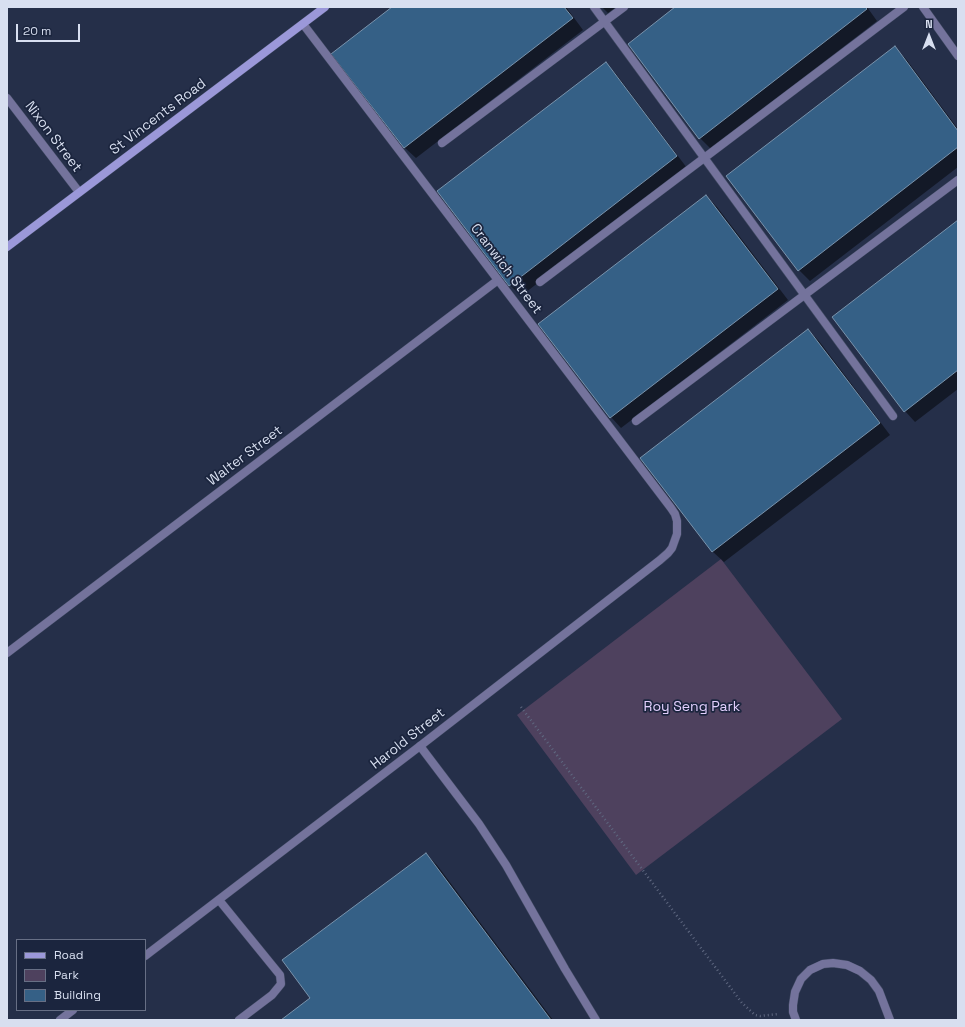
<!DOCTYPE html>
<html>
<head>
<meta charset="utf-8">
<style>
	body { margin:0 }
	#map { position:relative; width:965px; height:1027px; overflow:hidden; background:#252f49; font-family:"Space Grotesk",sans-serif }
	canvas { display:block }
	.frame { position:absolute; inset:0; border:8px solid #d8dff0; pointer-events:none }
	.legend { position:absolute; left:16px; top:939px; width:130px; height:72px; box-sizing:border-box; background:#1b253e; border:1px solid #676f85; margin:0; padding:5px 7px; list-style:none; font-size:12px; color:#d8dff0 }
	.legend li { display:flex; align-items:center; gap:8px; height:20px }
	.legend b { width:20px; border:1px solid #676f85 }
	.north { position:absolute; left:909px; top:16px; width:40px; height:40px; -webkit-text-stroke:3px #1b253e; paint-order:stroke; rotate:0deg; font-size:11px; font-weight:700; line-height:16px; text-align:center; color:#d8dff0 }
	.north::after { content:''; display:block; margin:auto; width:14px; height:18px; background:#d8dff0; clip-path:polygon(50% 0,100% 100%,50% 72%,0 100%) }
	.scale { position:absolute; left:16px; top:24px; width:64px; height:18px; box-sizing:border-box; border:2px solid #d8dff0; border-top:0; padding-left:5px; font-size:12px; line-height:14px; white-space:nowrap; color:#d8dff0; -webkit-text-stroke:3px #1b253e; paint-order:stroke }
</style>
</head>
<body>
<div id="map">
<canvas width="965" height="1027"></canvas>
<div class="frame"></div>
<ul class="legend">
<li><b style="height:5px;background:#9b98d9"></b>Road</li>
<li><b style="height:11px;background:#4e415e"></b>Park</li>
<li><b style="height:11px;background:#356086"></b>Building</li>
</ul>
<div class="north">N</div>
<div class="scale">20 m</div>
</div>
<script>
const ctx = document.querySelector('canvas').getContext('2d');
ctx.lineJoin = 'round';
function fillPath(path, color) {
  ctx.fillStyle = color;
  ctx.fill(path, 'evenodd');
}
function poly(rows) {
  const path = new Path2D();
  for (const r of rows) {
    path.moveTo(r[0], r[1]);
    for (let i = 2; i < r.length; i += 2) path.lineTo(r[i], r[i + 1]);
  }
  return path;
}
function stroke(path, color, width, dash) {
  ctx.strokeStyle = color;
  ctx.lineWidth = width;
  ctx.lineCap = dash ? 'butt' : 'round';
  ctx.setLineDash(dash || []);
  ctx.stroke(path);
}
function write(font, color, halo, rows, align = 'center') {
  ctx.font = font + ' "Space Grotesk",sans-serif';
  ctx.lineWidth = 3.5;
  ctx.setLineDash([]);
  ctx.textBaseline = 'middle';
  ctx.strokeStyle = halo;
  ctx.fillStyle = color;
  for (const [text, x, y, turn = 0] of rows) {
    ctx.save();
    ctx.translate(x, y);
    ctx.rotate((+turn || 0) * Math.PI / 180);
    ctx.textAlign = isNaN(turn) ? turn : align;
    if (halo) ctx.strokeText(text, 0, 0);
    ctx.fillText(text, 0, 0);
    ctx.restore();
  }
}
const green = poly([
	[721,559,842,719,636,875,517,715]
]);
const shadow = poly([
	[394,7,566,7,583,30,416,158,405,148,333,54],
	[602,7,616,7,608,13],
	[677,7,867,7,877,21,711,149,700,138,629,44],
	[895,48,906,59,958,129,958,167,810,281,799,270],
	[606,63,616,74,687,168,521,296,510,285,438,192],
	[706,196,717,207,788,300,621,428,611,417],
	[958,222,958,389,915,422,905,411],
	[808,330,819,341,890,435,724,562,713,552,641,458],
	[426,854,437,865,553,1020,282,1020,311,999]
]);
const building = poly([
	[392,7,564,7,573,18,404,148,331,54,392,7],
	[675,7,865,7,867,9,699,139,628,44,675,7],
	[895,46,958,131,958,147,798,271,726,176,895,46],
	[606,62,677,156,509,286,437,191,606,62],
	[706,195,778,289,610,418,538,324,706,195],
	[958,220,958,370,904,412,832,317,958,220],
	[808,329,880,423,712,552,640,458,808,329],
	[426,853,551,1020,281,1020,310,998,282,960,426,853]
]);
const path = poly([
	[521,707,742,1003,755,1015,760,1016,778,1014]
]);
const service = poly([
	[594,7,893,416],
	[923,7,958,56],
	[442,143,624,7],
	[540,282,904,7],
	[636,421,958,180],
	[420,746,479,824,506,865,565,969,596,1020],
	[219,900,280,975,281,984,272,995,239,1020]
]);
const minor = poly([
	[7,98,79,192],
	[7,653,498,280],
	[145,956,420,746,660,560,668,553,672,548,677,534,677,521,675,514,671,508,498,280,303,24],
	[60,1020,73,1010],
	[796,1020,793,1012,793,1005,795,992,801,979,810,970,823,964,833,963,847,965,860,971,871,980,879,991,890,1020]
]);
const secondary = poly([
	[7,247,325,7]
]);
const streetNames = [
	["St Vincents Road",158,117,-37],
	["Nixon Street",53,137,53],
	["Cranwich Street",506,269,53],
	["Walter Street",245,456,-37],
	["Harold Street",408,739,-38]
];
const parkNames = [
	["Roy Seng Park",692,707]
];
fillPath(green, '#4e415e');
fillPath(shadow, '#0007');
fillPath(building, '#356086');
stroke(building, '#7993ac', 1);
stroke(service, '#424b64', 9);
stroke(minor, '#424b64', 9);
stroke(secondary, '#424b64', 9);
stroke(path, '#5f6880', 2.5, [1, 3]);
stroke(service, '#74739c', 8);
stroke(minor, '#74739c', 8);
stroke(secondary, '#9b98d9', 8);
write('14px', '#d8dff0', '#1b253e', streetNames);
write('14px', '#e3cffd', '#1b253e', parkNames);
</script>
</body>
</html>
